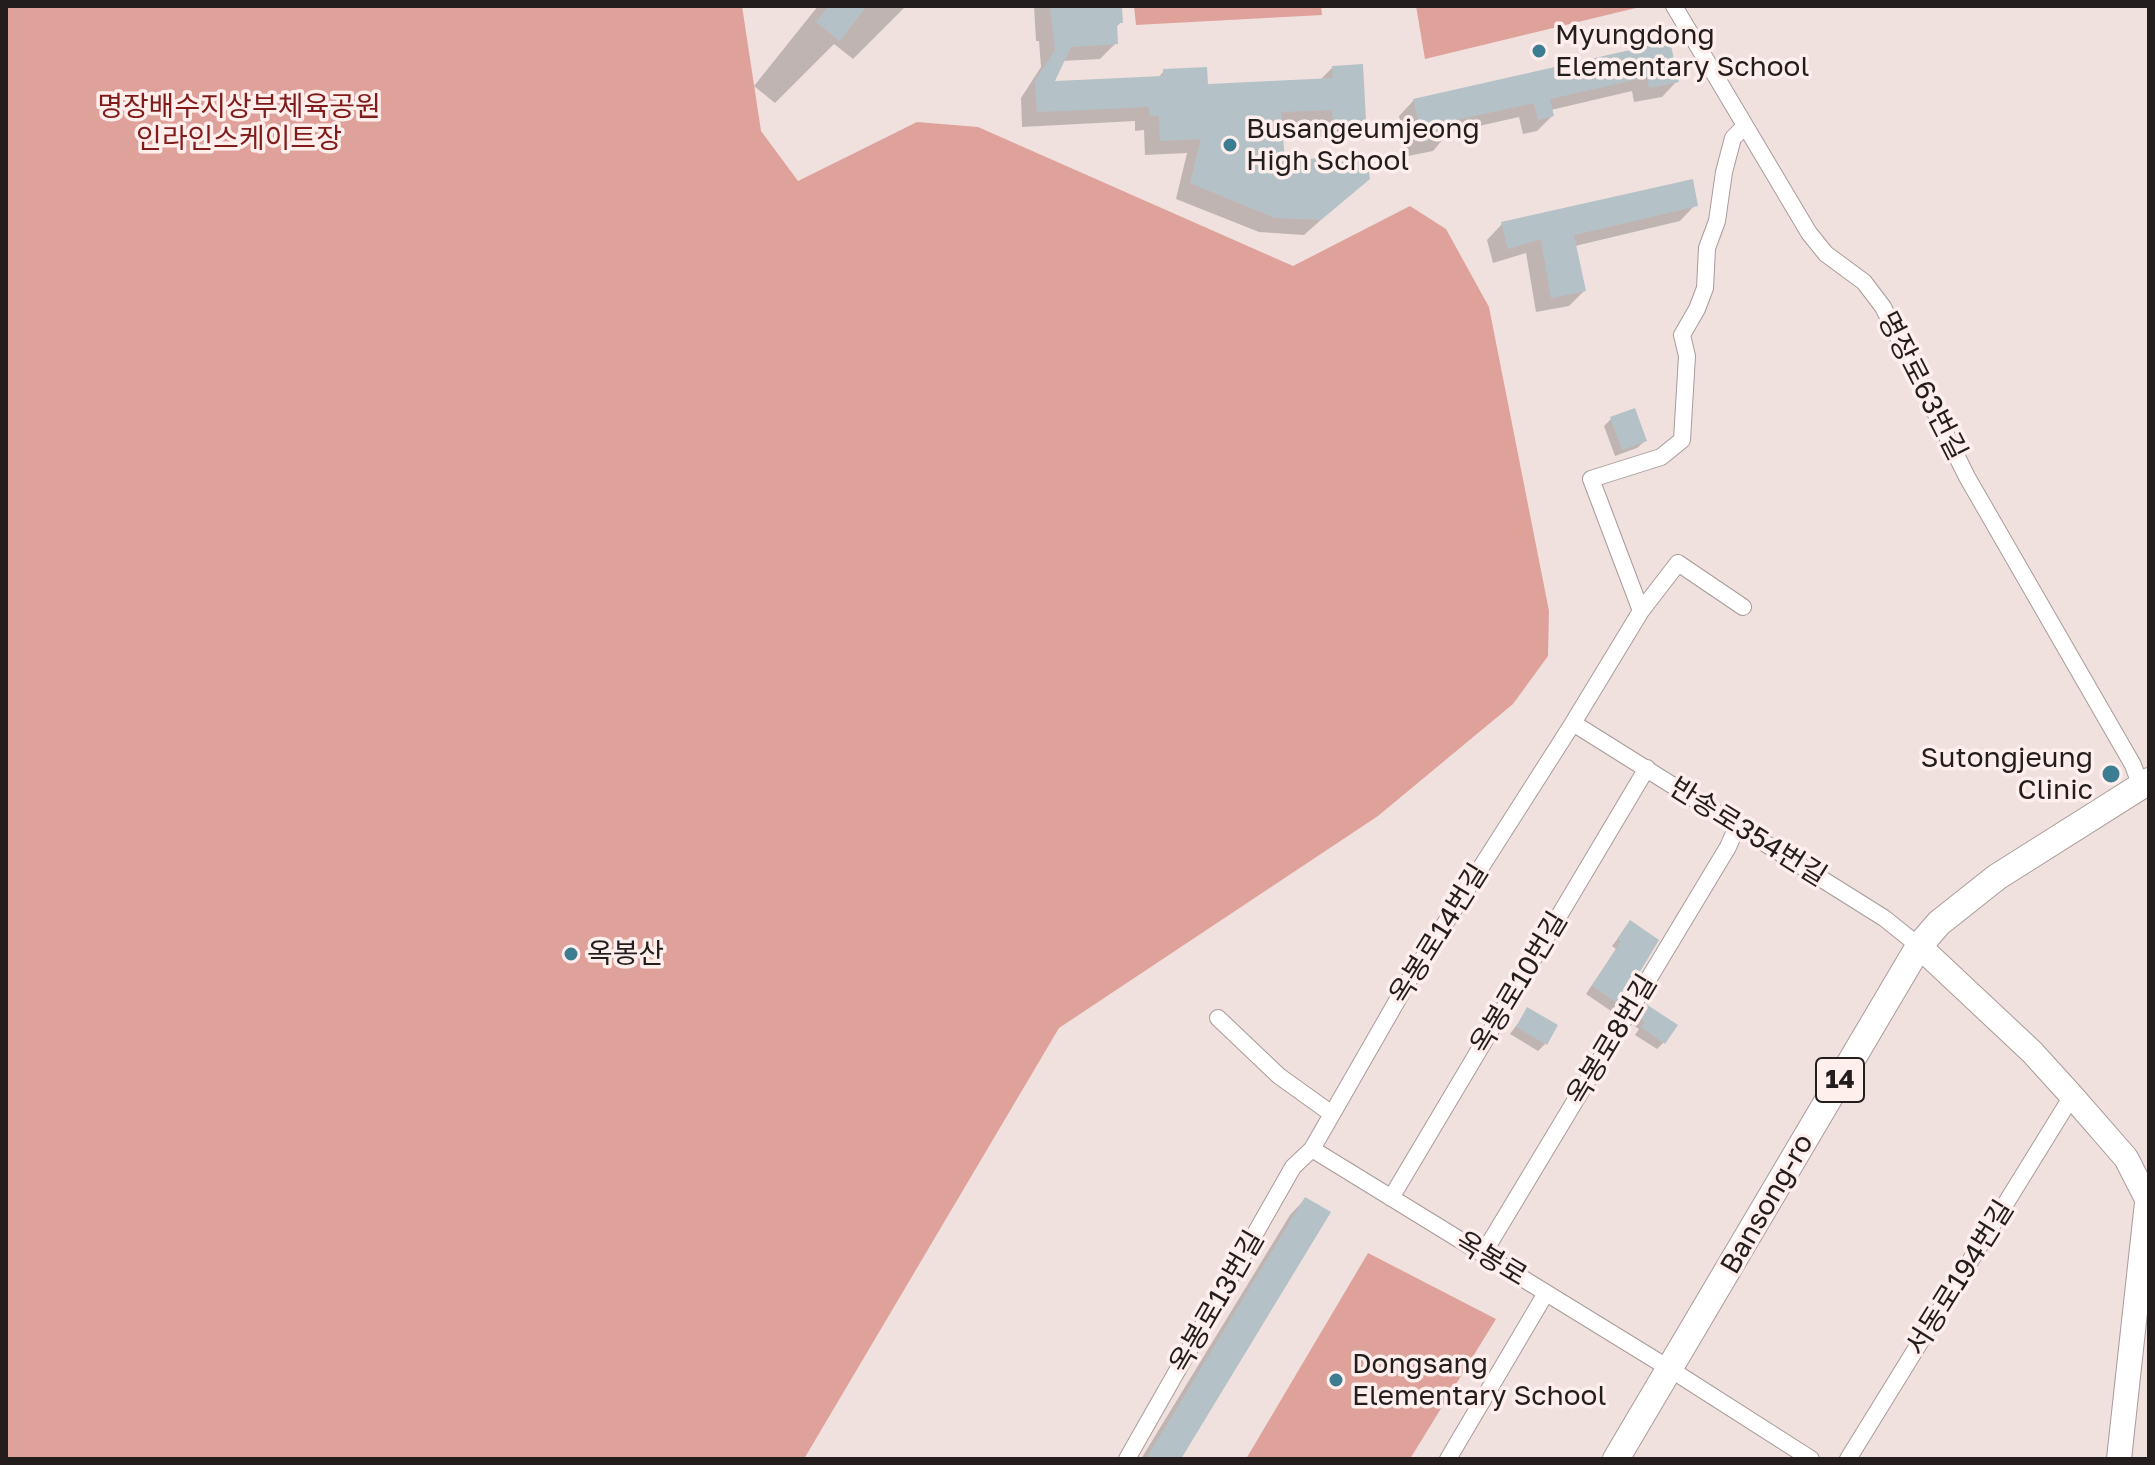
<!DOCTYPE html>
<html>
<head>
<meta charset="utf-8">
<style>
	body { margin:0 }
	#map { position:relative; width:2155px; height:1465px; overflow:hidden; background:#f0e1df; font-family:"Golos Text",sans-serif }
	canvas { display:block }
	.frame { position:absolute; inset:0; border:8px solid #231e1d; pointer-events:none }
</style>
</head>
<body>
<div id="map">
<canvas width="2155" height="1465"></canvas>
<div class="frame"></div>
</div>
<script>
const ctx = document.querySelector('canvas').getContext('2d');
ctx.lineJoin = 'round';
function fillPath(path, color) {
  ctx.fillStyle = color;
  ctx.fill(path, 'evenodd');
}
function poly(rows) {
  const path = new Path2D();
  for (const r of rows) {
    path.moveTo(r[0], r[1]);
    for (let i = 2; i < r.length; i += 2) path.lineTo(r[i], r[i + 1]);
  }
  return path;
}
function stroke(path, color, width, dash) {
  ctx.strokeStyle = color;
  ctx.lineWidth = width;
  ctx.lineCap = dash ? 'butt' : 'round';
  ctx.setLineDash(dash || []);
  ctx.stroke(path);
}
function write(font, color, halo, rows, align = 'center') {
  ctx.font = font + ' "Golos Text","Noto Sans KR",sans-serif';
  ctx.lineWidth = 7;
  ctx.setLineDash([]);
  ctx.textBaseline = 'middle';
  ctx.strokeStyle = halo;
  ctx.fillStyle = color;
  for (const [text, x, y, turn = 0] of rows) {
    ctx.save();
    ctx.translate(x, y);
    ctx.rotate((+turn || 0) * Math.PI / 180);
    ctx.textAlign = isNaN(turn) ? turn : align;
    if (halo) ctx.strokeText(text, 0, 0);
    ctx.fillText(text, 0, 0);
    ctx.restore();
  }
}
const green = poly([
	[6,6,742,6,761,131,798,181,917,122,978,127,1293,266,1410,206,1446,229,1489,307,1549,611,1548,656,1513,704,1378,816,1059,1028,804,1459,6,1459],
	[1134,6,1321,6,1322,15,1136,25],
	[1416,6,1640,6,1640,7,1425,59],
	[1368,1253,1496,1319,1410,1459,1246,1459]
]);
const shadow = poly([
	[818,6,906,6,853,59,834,44,775,103,754,86],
	[1034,6,1120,6,1121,22,1115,28,1116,43,1100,59,1062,61,1052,84,1157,79,1164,71,1206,86,1320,80,1333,67,1364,120,1348,136,1318,137,1317,124,1280,126,1283,163,1368,178,1304,235,1259,232,1176,199,1187,153,1145,155,1144,130,1135,131,1135,121,1022,127,1021,98,1041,67,1039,41,1036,41],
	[1668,43,1677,81,1662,97,1634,102,1632,91,1551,110,1552,116,1537,131,1523,134,1519,117,1448,133,1433,151,1408,156,1399,116,1414,100],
	[1695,205,1680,221,1575,246,1584,291,1569,306,1536,312,1526,253,1493,263,1487,240,1502,224],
	[1611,419,1645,441,1637,448,1615,456,1604,426],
	[1631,922,1618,1004,1611,1011,1586,994,1616,949,1612,946],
	[1647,1007,1664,1042,1657,1049,1635,1035,1639,1029,1633,1025],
	[1528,1010,1545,1044,1538,1051,1510,1034],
	[1305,1199,1179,1459,1141,1459,1290,1215]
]);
const building = poly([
	[829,6,867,6,840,41,816,22],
	[1050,6,1122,6,1123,23,1117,23,1118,44,1071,47,1055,81,1163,76,1163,69,1207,67,1208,84,1333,78,1332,66,1363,64,1366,121,1333,123,1332,110,1281,112,1285,161,1366,154,1370,179,1321,220,1275,218,1190,183,1201,139,1160,141,1159,116,1150,116,1149,107,1037,112,1035,81,1055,50],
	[1670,41,1679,82,1649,88,1647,77,1550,99,1554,116,1538,120,1534,103,1447,122,1450,136,1423,142,1413,99],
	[1693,179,1698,206,1574,235,1586,291,1551,298,1541,239,1508,249,1501,222],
	[1635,408,1647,441,1622,450,1610,417],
	[1630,920,1659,940,1620,1005,1592,986,1621,941,1617,939],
	[1646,1004,1678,1025,1665,1044,1641,1027,1645,1022,1638,1017],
	[1527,1007,1558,1025,1547,1045,1516,1027],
	[1305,1197,1331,1212,1181,1459,1146,1459]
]);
const street = poly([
	[1674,6,1809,233,1826,254,1864,282,1883,307,1967,477,2133,765,2141,787],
	[1641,611,1678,563,1743,607],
	[1573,723,1884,918,1919,946],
	[1218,1018,1279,1076,1332,1114],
	[1312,1149,1670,1369,1811,1459],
	[1391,1198,1647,768],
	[1483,1254,1728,847,1738,824],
	[1127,1459,1293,1167,1312,1149,1409,980,1573,723,1641,611,1591,479,1661,457,1682,440,1687,356,1682,335,1697,309,1705,288,1707,248,1717,221,1724,172,1733,138,1745,126],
	[1448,1459,1546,1293],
	[1848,1459,2072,1096]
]);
const secondary = poly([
	[1919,946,2032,1052,2072,1096,2126,1158,2146,1197],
	[2119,1459,2149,1184]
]);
const primary = poly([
	[1616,1459,1919,946,1939,923,1997,877,2149,781]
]);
const markers = [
	[1539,51,8,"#3d7d91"],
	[1230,145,8,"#3d7d91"],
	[2111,774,10,"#3d7d91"],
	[571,954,8,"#3d7d91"],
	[1336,1380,8,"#3d7d91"]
];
const shields = [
	[1840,1080,48]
];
const shieldNames = [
	["14",1840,1080]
];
const poiNames = [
	["Myungdong",1555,35],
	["Elementary School",1555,67],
	["Busangeumjeong",1246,129],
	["High School",1246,161],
	["Sutongjeung",2093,758,"right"],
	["Clinic",2093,790,"right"],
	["옥봉산",587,954],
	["Dongsang",1352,1364],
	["Elementary School",1352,1396]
];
const parkNames = [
	["명장배수지상부체육공원",239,107],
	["인라인스케이트장",239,139]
];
const streetNames = [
	["명장로63번길",1922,386,63],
	["반송로354번길",1748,832,32],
	["옥봉로14번길",1439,934,-58],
	["옥봉로10번길",1519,983,-59],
	["옥봉로8번길",1612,1040,-59],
	["Bansong-ro",1767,1204,-60],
	["옥봉로",1491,1259,31],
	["서동로194번길",1960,1278,-58],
	["옥봉로13번길",1217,1302,-60]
];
fillPath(green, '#dea29b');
fillPath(shadow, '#0003');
fillPath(building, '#b4c2c7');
stroke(street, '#a99b99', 18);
stroke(secondary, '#a99b99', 26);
stroke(primary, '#a99b99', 28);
stroke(street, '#fff', 16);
stroke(secondary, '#fff', 24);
stroke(primary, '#fff', 26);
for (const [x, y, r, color] of markers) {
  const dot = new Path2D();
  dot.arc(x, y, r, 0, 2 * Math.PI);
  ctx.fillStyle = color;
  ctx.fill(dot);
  stroke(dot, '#feeeec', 3);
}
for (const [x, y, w] of shields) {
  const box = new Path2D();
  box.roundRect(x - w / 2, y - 22, w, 44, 6);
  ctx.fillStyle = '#feeeec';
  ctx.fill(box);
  stroke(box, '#231e1d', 2);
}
write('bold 26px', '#231e1d', null, shieldNames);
write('28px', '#231e1d', '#feeeec', poiNames, 'left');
write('28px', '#801b1a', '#feeeec', parkNames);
write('28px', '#231e1d', '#feeeec', streetNames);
</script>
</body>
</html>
